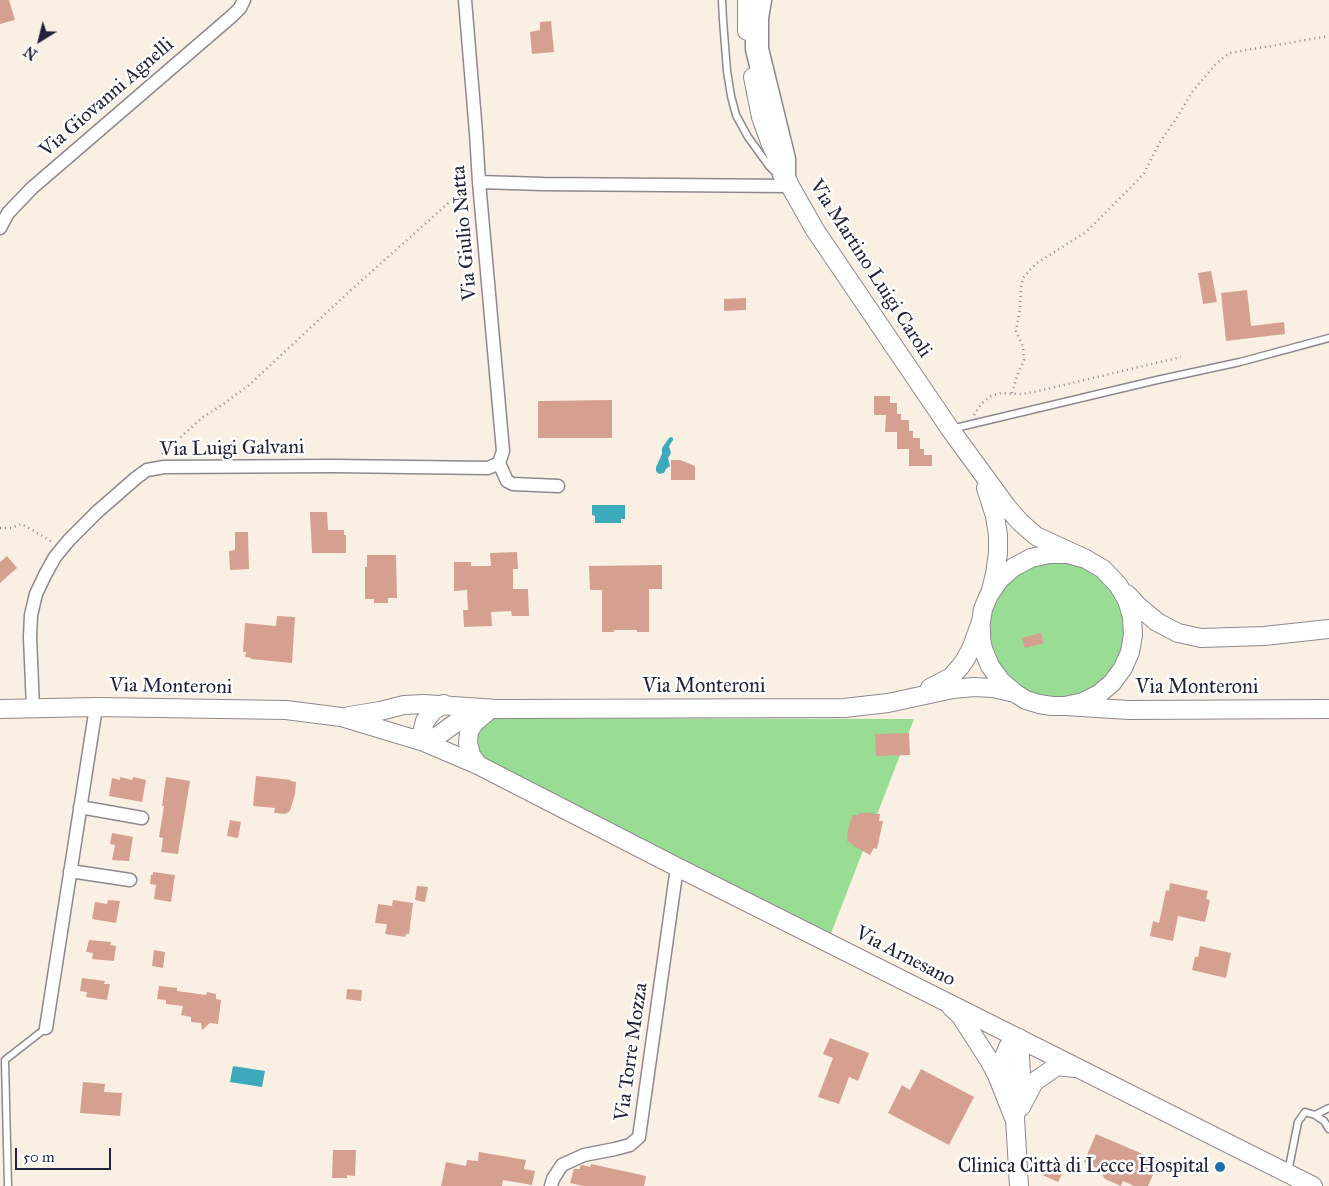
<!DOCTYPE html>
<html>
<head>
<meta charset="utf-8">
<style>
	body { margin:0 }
	#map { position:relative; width:1329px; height:1186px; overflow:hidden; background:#faefe3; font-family:"IM FELL Great Primer",serif }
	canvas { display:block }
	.north { position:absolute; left:15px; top:15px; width:50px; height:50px; -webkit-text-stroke:4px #fff; paint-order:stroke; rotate:216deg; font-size:14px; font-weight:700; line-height:20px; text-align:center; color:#22223b }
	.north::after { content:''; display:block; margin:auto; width:18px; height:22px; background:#22223b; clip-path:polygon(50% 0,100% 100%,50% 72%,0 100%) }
	.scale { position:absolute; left:15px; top:1148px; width:96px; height:22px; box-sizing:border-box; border:2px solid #22223b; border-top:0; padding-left:6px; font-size:15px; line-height:18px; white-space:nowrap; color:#22223b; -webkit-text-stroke:4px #fff; paint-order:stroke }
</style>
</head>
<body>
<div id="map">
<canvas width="1329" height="1186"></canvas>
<div class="north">N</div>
<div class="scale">50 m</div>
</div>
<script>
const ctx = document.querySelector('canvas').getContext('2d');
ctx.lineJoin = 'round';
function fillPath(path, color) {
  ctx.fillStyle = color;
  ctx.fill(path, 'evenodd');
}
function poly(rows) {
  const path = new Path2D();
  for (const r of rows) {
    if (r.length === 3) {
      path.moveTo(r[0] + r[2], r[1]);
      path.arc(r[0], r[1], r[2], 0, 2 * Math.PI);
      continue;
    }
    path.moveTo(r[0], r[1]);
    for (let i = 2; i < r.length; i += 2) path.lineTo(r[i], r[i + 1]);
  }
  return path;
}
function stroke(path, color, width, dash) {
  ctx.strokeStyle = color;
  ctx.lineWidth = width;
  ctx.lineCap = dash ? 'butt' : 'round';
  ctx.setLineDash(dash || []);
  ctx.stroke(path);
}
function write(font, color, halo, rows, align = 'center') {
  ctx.font = font + ' "IM FELL Great Primer",serif';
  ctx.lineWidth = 5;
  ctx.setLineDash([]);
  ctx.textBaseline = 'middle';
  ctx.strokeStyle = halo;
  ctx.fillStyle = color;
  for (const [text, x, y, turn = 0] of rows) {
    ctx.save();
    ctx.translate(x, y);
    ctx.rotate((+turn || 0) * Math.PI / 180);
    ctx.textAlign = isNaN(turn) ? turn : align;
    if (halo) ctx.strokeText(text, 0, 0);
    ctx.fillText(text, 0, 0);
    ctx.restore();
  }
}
const green = poly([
	[1057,630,68],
	[500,718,914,719,830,936,498,769,475,752,476,731,492,719]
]);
const water = poly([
	[671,437,673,438,673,440,669,446,671,453,668,458,670,466,666,469,664,473,659,474,656,471,656,467,662,454,662,448,669,438],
	[592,505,625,505,625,519,621,519,621,523,595,523,595,516,592,515],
	[233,1066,265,1071,262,1087,230,1082]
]);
const building = poly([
	[0,0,9,0,15,20,0,24],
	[551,21,554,52,532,54,530,32,540,30,540,22],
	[1211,271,1217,302,1203,304,1198,273],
	[1247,290,1251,326,1284,322,1285,334,1226,341,1221,293],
	[746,298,746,310,724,311,724,299],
	[874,396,890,396,890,403,897,403,897,414,901,414,901,420,909,420,909,431,913,431,913,438,920,438,920,449,924,449,924,455,932,455,932,466,909,466,909,449,897,449,897,432,885,432,886,415,874,415],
	[612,400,612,438,538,438,538,401],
	[671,460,680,460,695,466,695,480,671,480],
	[310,512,327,512,328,530,344,530,344,535,346,535,346,553,312,553],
	[235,532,248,532,249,569,230,570,229,551,235,550],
	[517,552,518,569,513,569,513,589,528,589,529,616,512,616,511,611,491,612,492,626,464,627,463,610,468,610,467,590,454,591,454,562,471,562,471,566,491,566,490,553],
	[367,555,396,555,397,598,388,598,388,603,374,603,374,599,365,599,365,567,367,567],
	[7,556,17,568,0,583,0,562],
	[662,565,662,589,649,589,649,632,637,632,637,630,614,630,614,632,602,632,602,590,590,590,589,566],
	[277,616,295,617,292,663,251,659,251,658,245,657,246,652,243,652,245,623,276,626],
	[1041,633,1044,643,1025,648,1022,638],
	[909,733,910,755,876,756,875,734],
	[256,776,291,780,290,781,296,782,295,794,290,811,285,814,274,813,275,808,253,806],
	[120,777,132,780,133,777,146,780,142,802,109,796,112,778,120,780],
	[166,777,190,781,178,854,161,852,163,838,159,837,164,806,162,806],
	[859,813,874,813,874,814,880,814,879,821,883,821,877,849,874,848,870,855,852,845,852,844,847,841,848,835,847,835,850,821,851,821,853,815,859,815],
	[230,820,241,822,238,838,227,836],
	[112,833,133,837,129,861,112,860,115,845,110,844],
	[153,872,175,875,171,902,154,899,156,885,150,884,151,875,153,875],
	[1170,883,1208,891,1206,899,1210,900,1205,922,1178,916,1173,941,1150,936,1153,921,1159,923,1166,890,1169,891],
	[417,886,428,887,425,902,415,900],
	[108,900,120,901,116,923,92,919,95,902,107,904],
	[393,900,413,903,409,934,406,934,405,937,385,934,387,924,375,923,378,904,392,906],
	[89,940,111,942,110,945,116,946,114,961,92,959,93,953,86,952],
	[1200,946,1231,953,1226,978,1192,970,1195,957,1198,957],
	[154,950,165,952,163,968,152,966],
	[82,978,105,981,104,984,110,984,107,1000,86,997,87,992,80,991],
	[159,986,177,988,177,991,206,995,207,992,216,994,216,999,221,1000,218,1024,210,1023,202,1030,201,1023,191,1022,191,1017,181,1015,183,1006,166,1004,166,1000,157,999],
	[347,989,362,990,361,1001,346,999],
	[830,1038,869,1053,858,1081,849,1077,839,1104,818,1097,833,1058,823,1054],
	[921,1069,974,1097,949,1145,888,1113,902,1085,910,1090],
	[83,1082,105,1084,104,1092,122,1093,120,1116,80,1113],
	[1096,1134,1159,1161,1148,1186,1134,1186,1123,1181,1121,1186,1105,1179,1099,1169,1084,1162],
	[333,1150,356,1150,355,1176,347,1175,347,1178,332,1178],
	[479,1152,526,1160,524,1169,535,1171,532,1185,503,1180,502,1186,441,1186,446,1162,466,1166,467,1160,478,1161],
	[1042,1163,1063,1172,1058,1182,1038,1173],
	[591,1164,646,1176,644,1186,583,1186,570,1183,574,1169,580,1169,580,1166,582,1165,590,1167]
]);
const path = poly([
	[1012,393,1017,376,1024,360,1023,347,1016,331,1020,309,1021,288,1023,278,1030,270,1037,263,1086,232,1136,182,1144,173,1160,142,1178,116,1192,92,1215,65,1224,57,1230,53,1329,36],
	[974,415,982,403,991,396,1001,393,1022,394,1034,392,1181,357],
	[162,454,203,417,222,405,249,385,351,290,464,189,468,187],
	[0,528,11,528,21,524,31,529,52,542]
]);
const lane = poly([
	[722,0,723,20,727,71,731,96,736,115,748,137,769,166,778,175],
	[951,429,1157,380,1240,362,1329,338],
	[1315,1115,1329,1108],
	[1288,1172,1298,1122,1305,1112,1315,1115,1324,1121,1329,1129],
	[8,1186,5,1060,46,1028]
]);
const street = poly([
	[465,0,476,133,479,182,503,451,499,463],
	[479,182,543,184,790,186],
	[0,228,8,213,32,188,232,16,240,8,244,0],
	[33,708,30,637,31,615,36,594,45,575,55,557,69,540,97,512,136,478,147,470,164,467,333,466,488,468,499,463,507,481,513,484,558,486],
	[80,807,142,818],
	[70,871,130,880],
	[46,1028,96,707],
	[551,1186,553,1179,562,1165,584,1155,615,1149,630,1145,639,1137,677,867]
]);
const secondary = poly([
	[747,0,747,31],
	[753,77,761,117,770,142,790,186,802,207,815,230,950,429,1007,507,1020,522,1036,536,1086,559],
	[986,488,995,516,998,535,998,553,995,574,991,590],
	[1127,594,1138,606,1157,622,1178,633,1201,638,1264,636,1329,629],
	[981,628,981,638,983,649,990,666,1001,681,1015,693,1026,700,1039,704,1052,706,1065,706,1129,710,1329,709],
	[930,688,951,677,960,667,965,660,971,649,981,622,983,609,989,595,1000,579,1014,567,1031,558,1049,554,1068,554,1086,559,1103,569,1118,585,1127,600,1132,617,1133,635,1130,652,1123,668,1112,683,1099,694,1083,702,1065,706],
	[0,709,96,707,286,710,341,717,424,742,478,765,677,867,1313,1186],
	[349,716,380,711,404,705,424,704,497,709,844,708,888,703,953,689,974,687,993,688,1015,693],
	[424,742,436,737,457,722,476,714,487,711],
	[424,742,422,733,425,721,434,710,444,704],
	[478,765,471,755,468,743,469,731,475,722,486,713],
	[951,1007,960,1015,989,1060,997,1075,1014,1118],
	[1004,1082,1002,1062,1008,1047,1019,1038],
	[1021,1107,1034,1082,1057,1066,1075,1068],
	[1019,1186,1015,1118,1021,1075,1019,1038]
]);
const highway = poly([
	[760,0,757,18,757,49,784,159,784,174]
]);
const markers = [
	[1220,1167,6,"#1f6fb2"]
];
const streetNames = [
	["Via Giovanni Agnelli",107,98,-41],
	["Via Giulio Natta",465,233,-95],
	["Via Martino Luigi Caroli",870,269,57],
	["Via Luigi Galvani",232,449,-1],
	["Via Monteroni",171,687,1],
	["Via Monteroni",704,687],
	["Via Monteroni",1197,688],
	["Via Arnesano",905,957,27],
	["Via Torre Mozza",632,1052,-82]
];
const poiNames = [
	["Clinica Città di Lecce Hospital",1209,1167]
];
fillPath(green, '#99dd95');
fillPath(water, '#3daabc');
fillPath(building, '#d6a091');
stroke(lane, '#8e888f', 9);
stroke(street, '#8e888f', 15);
stroke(secondary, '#8e888f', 20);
stroke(highway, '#8e888f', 25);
stroke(path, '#8e888f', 2.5, [1, 4]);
stroke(lane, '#fff', 6);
stroke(street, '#fff', 12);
stroke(secondary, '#fff', 18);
stroke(highway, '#fff', 22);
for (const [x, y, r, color] of markers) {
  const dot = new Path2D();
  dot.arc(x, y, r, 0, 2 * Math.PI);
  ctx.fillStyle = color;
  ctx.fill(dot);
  stroke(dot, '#fff', 2);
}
write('20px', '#22223b', '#fff', streetNames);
write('20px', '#22223b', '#fff', poiNames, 'right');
</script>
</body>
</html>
